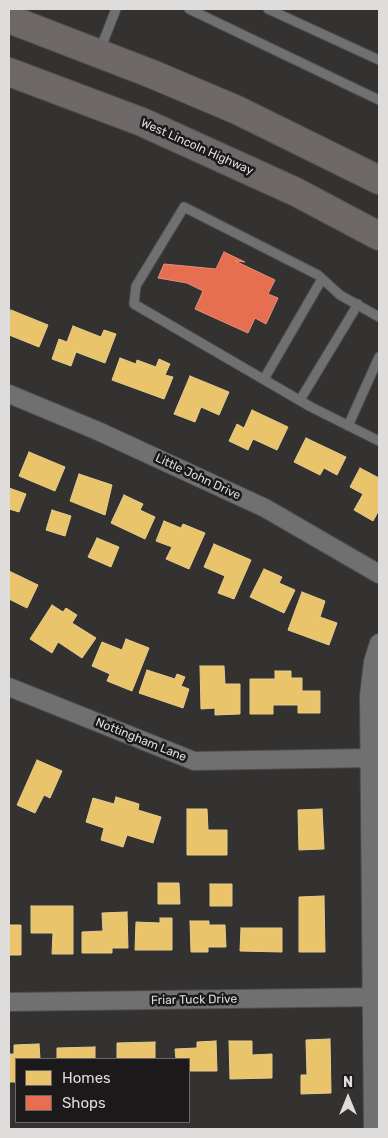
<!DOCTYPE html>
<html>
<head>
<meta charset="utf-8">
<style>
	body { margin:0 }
	#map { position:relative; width:388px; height:1138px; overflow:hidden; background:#333231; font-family:Rubik,sans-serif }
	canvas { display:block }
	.frame { position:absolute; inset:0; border:10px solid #dfdcdc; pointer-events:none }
	.legend { position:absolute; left:15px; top:1058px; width:175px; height:65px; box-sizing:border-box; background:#1b1919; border:1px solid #696767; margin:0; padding:6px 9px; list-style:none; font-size:15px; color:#dfdcdc }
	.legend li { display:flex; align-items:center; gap:10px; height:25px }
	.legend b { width:25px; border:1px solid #696767 }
	.north { position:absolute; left:323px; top:1073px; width:50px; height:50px; -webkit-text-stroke:4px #1b1919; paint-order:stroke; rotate:0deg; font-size:14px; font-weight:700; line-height:20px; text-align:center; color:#dfdcdc }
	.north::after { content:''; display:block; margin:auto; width:18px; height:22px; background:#dfdcdc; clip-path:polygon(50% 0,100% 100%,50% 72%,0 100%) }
</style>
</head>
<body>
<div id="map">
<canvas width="388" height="1138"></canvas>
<div class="frame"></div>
<ul class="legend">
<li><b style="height:14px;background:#e9c46a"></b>Homes</li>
<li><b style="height:14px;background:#e76f51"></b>Shops</li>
</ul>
<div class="north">N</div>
</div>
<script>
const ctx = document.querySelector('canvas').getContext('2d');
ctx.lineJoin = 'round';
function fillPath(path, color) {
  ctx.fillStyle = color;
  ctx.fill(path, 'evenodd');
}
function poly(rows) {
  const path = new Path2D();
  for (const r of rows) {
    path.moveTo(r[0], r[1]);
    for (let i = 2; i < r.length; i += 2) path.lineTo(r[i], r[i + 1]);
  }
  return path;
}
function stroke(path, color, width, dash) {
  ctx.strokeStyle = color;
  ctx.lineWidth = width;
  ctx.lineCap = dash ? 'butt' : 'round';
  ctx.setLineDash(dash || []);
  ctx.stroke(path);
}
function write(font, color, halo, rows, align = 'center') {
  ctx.font = font + ' Rubik,sans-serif';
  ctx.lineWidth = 5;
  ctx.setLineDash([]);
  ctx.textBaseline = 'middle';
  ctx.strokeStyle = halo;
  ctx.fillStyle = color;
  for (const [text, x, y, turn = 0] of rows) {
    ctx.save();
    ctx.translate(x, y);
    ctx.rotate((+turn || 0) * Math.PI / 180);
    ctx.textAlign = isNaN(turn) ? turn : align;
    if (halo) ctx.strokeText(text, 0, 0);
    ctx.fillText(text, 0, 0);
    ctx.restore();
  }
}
const homes = poly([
	[11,310,48,325,39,347,9,335,9,317,11,310],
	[73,326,101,337,104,330,116,334,105,363,76,352,71,366,52,359,59,339,67,342,73,326],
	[120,358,136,364,137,360,156,367,159,359,170,364,165,375,173,377,164,399,112,380,120,358],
	[190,376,229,392,219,415,201,407,195,422,174,414,190,376],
	[252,410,288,427,277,450,253,439,248,450,229,441,237,424,244,428,252,410],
	[306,438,346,457,337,475,324,468,320,475,294,462,306,438],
	[29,452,65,467,55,491,19,476,29,452],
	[360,468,379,478,379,510,373,521,354,510,363,494,350,487,360,468],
	[79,474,112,485,105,515,70,501,79,474],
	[9,488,26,494,19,512,9,509,9,488],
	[124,495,143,504,140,510,155,517,145,539,111,523,124,495],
	[52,510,71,516,65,536,46,530,52,510],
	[164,521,181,528,183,524,205,533,189,569,166,559,172,547,156,541,164,521],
	[97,538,119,547,111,567,88,557,97,538],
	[214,544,251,560,234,599,218,593,225,576,204,567,214,544],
	[264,569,282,577,279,583,295,590,284,613,250,597,264,569],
	[9,571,38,585,27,608,9,599,9,571],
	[302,592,325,601,320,617,337,623,329,645,288,630,302,592],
	[52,605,63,612,66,608,77,615,72,623,96,638,82,658,58,642,52,653,30,639,52,605],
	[126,639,149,648,132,691,107,681,110,674,92,666,102,642,122,650,126,639],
	[200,666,224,666,225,684,240,684,240,714,215,715,215,708,201,709,200,666],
	[147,670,175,679,177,674,185,677,181,686,189,689,183,708,139,693,147,670],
	[275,671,291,671,291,678,302,678,302,691,320,691,320,713,298,713,298,705,273,705,273,714,250,714,250,679,275,679,275,671],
	[37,760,62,771,50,798,44,795,35,813,17,805,37,760],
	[116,797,139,804,138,810,161,817,153,843,127,835,123,847,101,840,104,828,86,822,93,798,114,804,116,797],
	[187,809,207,809,208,830,227,830,227,855,187,855,187,809],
	[322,809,324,849,299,850,298,810,322,809],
	[158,883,179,883,180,904,158,904,158,883],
	[210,884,232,884,232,906,210,906,210,884],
	[324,896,325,952,299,952,299,897,324,896],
	[31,906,73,906,73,954,52,954,53,933,31,933,31,906],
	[127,912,128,948,112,948,112,953,82,953,82,932,103,931,102,913,127,912],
	[160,918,172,918,172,950,135,950,136,922,160,923,160,918],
	[190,921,209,921,209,925,225,925,226,947,208,947,208,952,191,952,190,921],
	[9,925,21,925,21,955,9,955,9,925],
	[241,928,282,928,282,952,240,951,241,928],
	[330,1039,331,1093,301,1094,301,1075,307,1075,306,1040,330,1039],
	[216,1041,217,1071,189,1071,189,1059,176,1059,175,1049,197,1048,197,1042,216,1041],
	[229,1041,252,1041,252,1055,272,1054,272,1078,230,1079,229,1041],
	[155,1042,155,1059,117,1059,117,1043,155,1042],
	[39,1044,40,1059,16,1059,16,1082,9,1082,9,1054,14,1054,14,1045,39,1044],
	[95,1047,95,1059,57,1059,57,1048,95,1047]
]);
const shops = poly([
	[224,252,245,262,235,261,275,280,268,294,278,298,266,324,255,318,248,333,195,309,203,291,187,283,158,278,164,264,216,269,224,252]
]);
const lane = poly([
	[189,9,379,100],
	[268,9,379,60],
	[100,50,116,9],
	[379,317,340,295,318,275,184,207,136,286,134,304,311,407,379,441],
	[264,379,322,279],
	[300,400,358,304],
	[348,426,379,357]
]);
const street = poly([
	[9,394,98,431,265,508,379,574],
	[9,687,194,761,369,758],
	[9,1002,379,997],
	[373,1129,369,696,373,662,379,643]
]);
const primary = poly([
	[9,19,152,74,237,110,379,180],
	[9,72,142,122,296,192,379,236]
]);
const streetNames = [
	["West Lincoln Highway",197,147,24],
	["Little John Drive",198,477,25],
	["Nottingham Lane",141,740,22],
	["Friar Tuck Drive",194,1000,-1]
];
fillPath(homes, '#e9c46a');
stroke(homes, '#e6cb8c', 1);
fillPath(shops, '#e76f51');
stroke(shops, '#e5907b', 1);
stroke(lane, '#4f4d4c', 11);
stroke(street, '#4f4d4c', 20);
stroke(primary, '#4f4d4c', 30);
stroke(lane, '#717070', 9);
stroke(street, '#717070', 18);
stroke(primary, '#6f6868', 28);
write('12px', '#dfdcdc', '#1b1919', streetNames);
</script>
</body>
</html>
